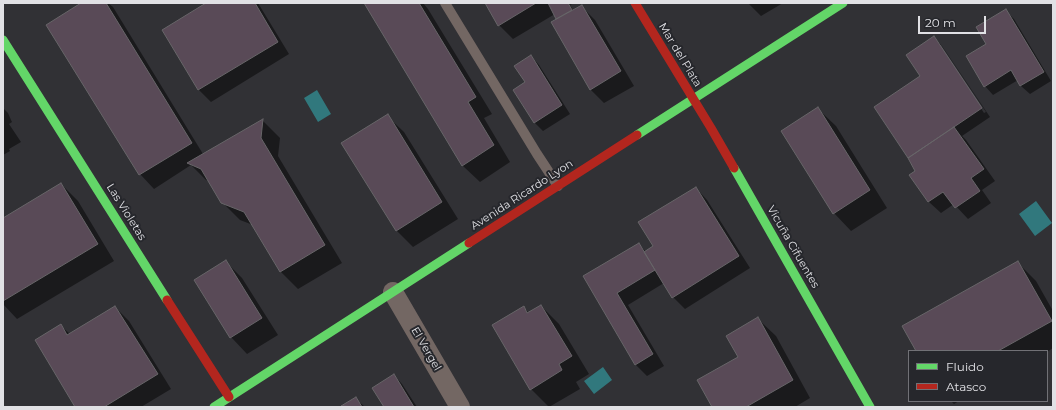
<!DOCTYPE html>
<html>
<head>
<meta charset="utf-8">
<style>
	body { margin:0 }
	#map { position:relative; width:1056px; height:410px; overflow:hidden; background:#313135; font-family:Montserrat,sans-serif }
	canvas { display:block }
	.frame { position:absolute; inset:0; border:4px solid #e1e1e5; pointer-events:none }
	.legend { position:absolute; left:908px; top:350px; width:140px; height:52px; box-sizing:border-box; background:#26272c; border:1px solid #717176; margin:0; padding:5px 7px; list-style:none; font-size:12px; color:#e1e1e5 }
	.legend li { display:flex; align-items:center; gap:8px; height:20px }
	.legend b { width:20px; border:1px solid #717176 }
	.scale { position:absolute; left:918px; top:16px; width:68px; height:18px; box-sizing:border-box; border:2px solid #e1e1e5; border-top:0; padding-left:5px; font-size:12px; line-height:14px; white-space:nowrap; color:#e1e1e5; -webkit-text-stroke:3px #26272c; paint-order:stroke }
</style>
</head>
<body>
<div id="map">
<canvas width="1056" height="410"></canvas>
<div class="frame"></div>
<ul class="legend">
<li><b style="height:5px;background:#63d668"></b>Fluido</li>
<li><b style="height:5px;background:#b3261e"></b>Atasco</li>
</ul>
<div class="scale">20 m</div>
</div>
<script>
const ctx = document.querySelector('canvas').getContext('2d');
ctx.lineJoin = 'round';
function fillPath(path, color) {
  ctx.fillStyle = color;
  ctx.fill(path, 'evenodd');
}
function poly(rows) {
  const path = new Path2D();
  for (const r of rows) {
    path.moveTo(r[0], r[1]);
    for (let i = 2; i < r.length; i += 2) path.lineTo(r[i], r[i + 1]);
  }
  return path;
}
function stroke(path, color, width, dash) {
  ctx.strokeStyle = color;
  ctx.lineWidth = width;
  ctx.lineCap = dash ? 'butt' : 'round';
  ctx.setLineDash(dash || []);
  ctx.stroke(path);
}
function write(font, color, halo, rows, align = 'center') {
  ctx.font = font + ' Montserrat,sans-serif';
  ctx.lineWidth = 4;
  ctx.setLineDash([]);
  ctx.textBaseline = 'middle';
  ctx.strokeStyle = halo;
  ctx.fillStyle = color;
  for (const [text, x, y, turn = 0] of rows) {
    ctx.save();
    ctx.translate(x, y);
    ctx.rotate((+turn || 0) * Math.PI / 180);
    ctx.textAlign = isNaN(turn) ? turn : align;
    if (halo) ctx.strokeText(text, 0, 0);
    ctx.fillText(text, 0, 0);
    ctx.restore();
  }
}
const water = poly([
	[317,90,331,114,318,122,304,98],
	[1036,201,1052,223,1035,236,1019,214],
	[603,367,612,380,594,394,584,381]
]);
const shadow = poly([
	[83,3,108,3,113,7,203,154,263,121,280,138,278,156,342,263,298,289,280,271,253,225,240,220,222,202,210,182,206,180,191,165,154,189,140,174],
	[208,3,258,3,289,54,211,102,199,90,163,30],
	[365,3,423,3,428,9,492,114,484,118,510,162,480,182,463,166],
	[486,3,574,3,570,5,573,10,581,6,595,20,634,86,604,103,590,89,555,14,513,39,499,25],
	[748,3,783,3,761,16],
	[1005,10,1014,19,1051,81,1030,94,1021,86,1018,80,993,95,985,86,987,44],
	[934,37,942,46,990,117,962,136,966,140,995,181,982,190,991,203,968,219,954,204,941,213,929,202,910,175,916,171,909,158,875,107,921,76],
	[939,45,941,45,986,112,984,113],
	[531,56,539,65,570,114,543,131,534,122,526,83],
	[3,108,8,113,11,120,12,122,9,124,21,142,9,149,10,151,3,155],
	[818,109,836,126,887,208,851,231,834,213],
	[387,116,404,132,458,219,413,247,396,230],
	[61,184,78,201,114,261,17,319,3,304,3,220],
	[696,188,707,200,750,268,685,309,673,297,664,283,628,305,664,366,647,376,635,364,584,276,639,244,646,252,654,247],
	[226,262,242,278,278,335,247,354,231,337],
	[1018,263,1036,281,1053,311,1053,348,1047,352,1047,351,917,351],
	[541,306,559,324,589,374,576,382,580,389,549,407,531,389,524,308,529,313],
	[115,307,129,321,171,389,141,407,76,407,61,326,70,334],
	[758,319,776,336,810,398,795,407,713,407],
	[394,375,402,384,417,407,385,407],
	[356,399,365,407,342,407],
	[951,401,959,401,954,404]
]);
const building = poly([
	[81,3,106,3,192,143,139,175,46,25,81,3],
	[206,3,255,3,278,42,198,90,162,30,206,3],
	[364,3,419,3,476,97,468,102,494,145,462,166,364,3],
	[485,3,536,3,498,26,485,3],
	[548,3,568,3,572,10,556,19,548,3],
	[582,5,621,71,590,90,551,22,582,5],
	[1006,9,1044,72,1020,86,1011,70,984,87,966,56,986,44,976,27,1006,9],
	[934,36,982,108,908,158,874,107,920,76,906,55,934,36],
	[531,55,562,105,534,123,513,90,525,82,514,66,531,55],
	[818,107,870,190,833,214,781,131,818,107],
	[388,114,442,202,396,231,341,143,388,114],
	[263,119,261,138,325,245,280,272,244,212,221,203,201,169,187,163,263,119],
	[954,127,984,169,971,178,980,191,955,208,943,192,928,202,909,175,915,171,908,158,954,127],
	[61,183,98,244,3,301,3,218,61,183],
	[696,187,739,256,672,298,644,252,653,246,638,222,696,187],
	[639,243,655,270,617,293,653,354,635,365,583,276,639,243],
	[226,260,262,318,230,338,194,280,226,260],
	[1018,261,1052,321,998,351,916,351,902,326,1018,261],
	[541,305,572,356,559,364,562,370,530,390,492,325,524,306,527,313,541,305],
	[115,306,158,374,104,407,75,407,35,340,61,324,67,335,115,306],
	[758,317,793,380,746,407,712,407,697,380,738,357,726,336,758,317],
	[394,374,414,407,384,407,372,388,394,374],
	[356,397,362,407,341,406,356,397]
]);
const lane = poly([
	[445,3,537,154,558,186]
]);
const street = poly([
	[393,292,460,407]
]);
const fast = poly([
	[3,40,167,300],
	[637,135,843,3],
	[734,168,870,407],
	[214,407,469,243]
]);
const jam = poly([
	[635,3,711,128,734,168],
	[469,243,637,135],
	[167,300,229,397]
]);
const streetNames = [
	["Mar del Plata",680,55,59],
	["Avenida Ricardo Lyon",522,195,-33],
	["Las Violetas",126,212,58],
	["Vicuña Cifuentes",793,247,60],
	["El Vergel",426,349,60]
];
fillPath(water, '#31787d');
fillPath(shadow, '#0007');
fillPath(building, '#594a57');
stroke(building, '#676568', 1);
stroke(lane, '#736763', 10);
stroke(street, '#736763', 20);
stroke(fast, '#63d668', 9);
stroke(jam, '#b3261e', 9);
write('11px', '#e1e1e5', '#26272c', streetNames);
</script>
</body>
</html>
